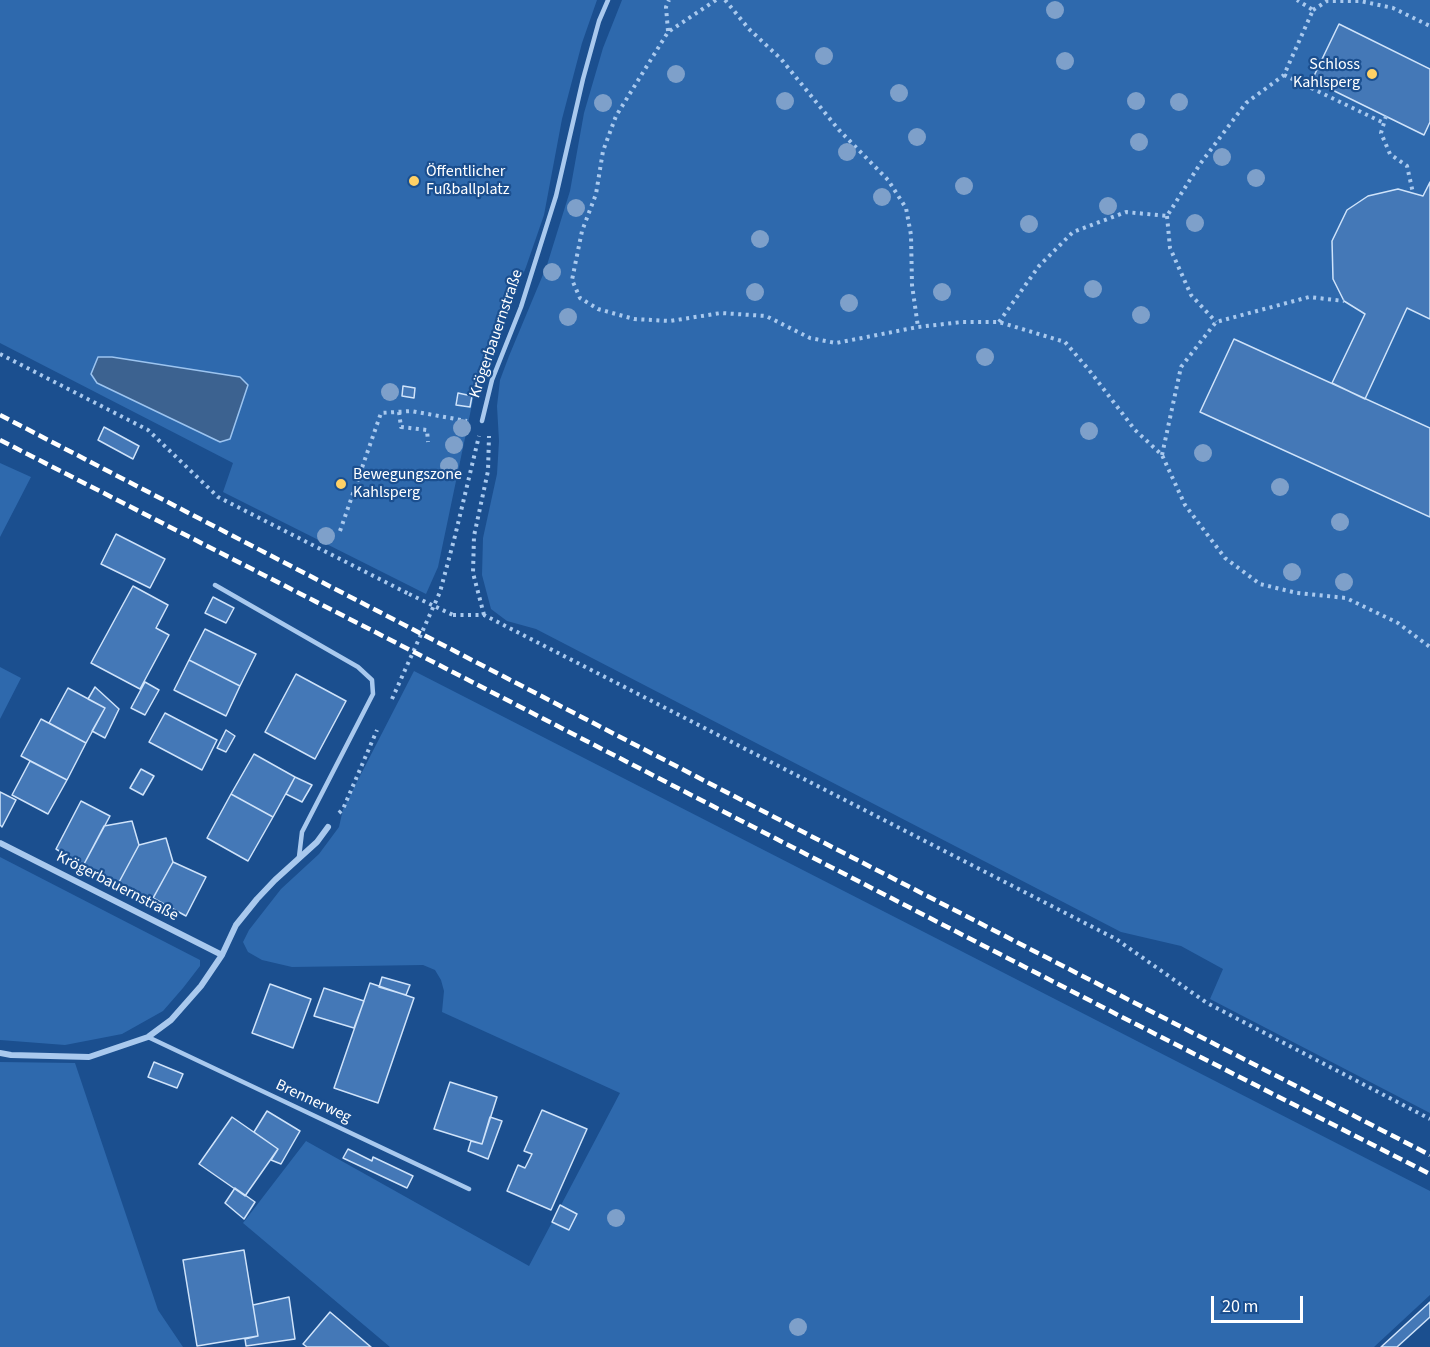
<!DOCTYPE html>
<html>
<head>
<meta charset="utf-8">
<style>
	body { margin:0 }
	#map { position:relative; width:1430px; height:1347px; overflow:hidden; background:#1b4f8f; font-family:"Source Sans 3",sans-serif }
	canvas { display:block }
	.scale { position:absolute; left:1211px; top:1296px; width:92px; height:27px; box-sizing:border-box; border:3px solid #fff; border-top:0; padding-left:8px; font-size:18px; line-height:21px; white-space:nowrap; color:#fff; -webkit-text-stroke:4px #1b4f8f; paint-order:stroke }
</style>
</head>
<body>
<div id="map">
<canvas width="1430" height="1347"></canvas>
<div class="scale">20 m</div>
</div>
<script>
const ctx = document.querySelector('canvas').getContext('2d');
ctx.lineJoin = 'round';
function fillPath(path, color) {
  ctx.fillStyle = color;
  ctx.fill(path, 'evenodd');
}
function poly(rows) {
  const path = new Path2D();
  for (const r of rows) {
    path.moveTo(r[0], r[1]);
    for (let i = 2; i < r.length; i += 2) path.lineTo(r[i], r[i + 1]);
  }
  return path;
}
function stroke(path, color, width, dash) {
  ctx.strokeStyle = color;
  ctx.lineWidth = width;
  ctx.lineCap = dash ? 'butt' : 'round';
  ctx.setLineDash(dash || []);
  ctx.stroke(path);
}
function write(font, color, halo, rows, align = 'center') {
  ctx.font = font + ' "Source Sans 3",sans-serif';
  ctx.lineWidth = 4.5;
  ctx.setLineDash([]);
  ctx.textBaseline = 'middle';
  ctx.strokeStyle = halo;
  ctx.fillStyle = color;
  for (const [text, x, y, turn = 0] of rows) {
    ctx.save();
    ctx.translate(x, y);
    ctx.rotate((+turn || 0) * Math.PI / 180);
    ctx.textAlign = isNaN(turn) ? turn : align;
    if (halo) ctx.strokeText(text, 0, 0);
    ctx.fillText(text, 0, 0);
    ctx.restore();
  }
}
const green = poly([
	[0,0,597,0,582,43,562,119,544,215,526,267,474,395,438,567,426,594,223,492,233,463,0,343],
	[622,0,1430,0,1430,1113,1210,999,1223,969,1181,946,1121,932,536,629,507,621,491,609,482,575,483,538,497,474,499,441,497,406,500,380,509,356,547,265,570,191,584,113,603,48],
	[0,463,31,477,0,537],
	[0,667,21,678,0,719],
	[414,671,1430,1191,1430,1295,1374,1347,390,1347,243,1223,306,1141,529,1266,620,1093,442,1012,444,991,441,980,435,970,423,965,292,967,262,960,248,952,243,942,249,930,281,889,319,854,339,827,343,809],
	[0,857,200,960,200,966,183,988,163,1011,122,1034,65,1045,0,1040],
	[0,1062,75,1063,158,1310,183,1347,0,1347]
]);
const water = poly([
	[98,357,112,357,240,377,248,385,230,439,220,442,97,383,91,374,98,357]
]);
const building = poly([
	[1339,24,1430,69,1430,122,1424,135,1312,80,1339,24],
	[1430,182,1430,319,1407,308,1365,399,1332,383,1365,314,1344,301,1333,279,1332,241,1347,210,1368,196,1398,189,1423,196,1430,182],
	[1234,339,1430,428,1430,517,1200,412,1234,339],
	[403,386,415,388,414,398,402,396,403,386],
	[458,393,472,396,470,407,456,405,458,393],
	[104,427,139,446,133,459,98,440,104,427],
	[116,534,165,559,150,588,101,564,116,534],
	[133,586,168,605,156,628,169,635,140,689,91,663,133,586],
	[213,597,234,608,226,623,205,613,213,597],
	[205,629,256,654,240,686,189,660,205,629],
	[189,660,240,686,226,716,174,690,189,660],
	[296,674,346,701,315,759,265,732,296,674],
	[145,682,159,690,145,715,131,708,145,682],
	[95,687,119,709,105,738,92,731,105,708,88,699,95,687],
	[68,688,105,708,86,743,49,723,68,688],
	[165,713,217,740,202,770,149,742,165,713],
	[41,719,86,743,67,780,21,756,41,719],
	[226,730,235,736,226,752,217,748,226,730],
	[254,754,295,777,273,817,231,794,254,754],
	[30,761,67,780,48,814,12,795,30,761],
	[141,769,154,776,143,795,130,788,141,769],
	[295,777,312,785,302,802,286,794,295,777],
	[0,792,16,800,2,827,0,825,0,792],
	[231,794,273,817,248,861,207,838,231,794],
	[81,801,110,816,83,866,56,849,81,801],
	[132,821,139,845,118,884,83,866,104,826,132,821],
	[166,838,173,862,151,902,118,884,139,845,166,838],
	[173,862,206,877,186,916,153,898,173,862],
	[382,977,410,985,406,995,379,987,382,977],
	[370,983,414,998,378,1103,334,1088,370,983],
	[270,984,311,999,293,1048,252,1033,270,984],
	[324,988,364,1001,354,1028,314,1016,324,988],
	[154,1062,183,1074,177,1088,148,1077,154,1062],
	[450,1082,497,1097,482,1144,434,1129,450,1082],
	[542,1110,587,1129,551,1210,507,1191,518,1165,525,1168,532,1154,524,1151,542,1110],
	[267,1111,300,1131,281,1164,271,1160,278,1149,254,1132,267,1111],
	[232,1117,278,1149,245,1196,199,1164,232,1117],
	[490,1117,502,1121,488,1159,468,1151,471,1141,482,1144,490,1117],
	[348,1149,372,1161,373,1157,413,1176,407,1188,343,1158,348,1149],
	[235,1188,255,1202,244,1219,225,1203,235,1188],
	[560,1205,577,1214,569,1230,552,1222,560,1205],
	[244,1250,258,1336,197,1346,183,1260,244,1250],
	[289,1297,295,1339,246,1346,245,1339,258,1336,253,1305,289,1297],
	[1430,1302,1430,1317,1397,1347,1381,1347,1430,1302],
	[330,1312,371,1347,307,1347,303,1344,330,1312]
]);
const path = poly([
	[716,0,668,32,616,116,603,151,596,194,582,231,572,280,580,298,598,309,634,319,670,321,721,313,766,316,810,338,836,343,918,327,962,322,999,322,1065,342,1089,370,1135,430,1162,455,1185,505,1225,558,1260,584,1297,593,1346,598,1398,623,1430,647],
	[725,0,749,29,781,59,839,130,888,180,906,208,911,235,912,285,918,327],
	[1313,10,1327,1,1360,1,1393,8,1430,26],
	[668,31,666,7,669,0],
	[1284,75,1384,123],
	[1386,116,1381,133,1390,154,1407,166,1413,193],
	[1167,216,1170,248,1191,295,1216,322],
	[999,322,1039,266,1073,232,1126,212,1167,216,1200,164,1246,103,1284,75,1313,10,1297,0],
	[0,354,148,430,218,497,409,594],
	[399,412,401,427,427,430,428,442],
	[1162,455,1181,367,1216,322,1309,297,1344,301],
	[340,531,381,413,411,411,467,421],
	[453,615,484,615,1116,939,1207,1003,1430,1119],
	[484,615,473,573,474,536,488,471,489,436],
	[392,699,440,592,455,536,479,436],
	[339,813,343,809,377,730]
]);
const service = poly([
	[482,421,492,380,521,307,556,196,583,79,599,21,608,0],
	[215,585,358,667,372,680,373,694,302,832,299,857],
	[148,1037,469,1189]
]);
const minor = poly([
	[0,843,222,955],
	[0,1053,11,1055,89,1057,148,1037,171,1020,201,986,222,955,236,925,257,899,275,880,317,842,328,827]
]);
const rail = poly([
	[0,415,834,848,1430,1155],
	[0,440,379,634,1118,1015,1430,1174]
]);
const pathBridge = poly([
	[409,594,453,615]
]);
const trees = [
	[1055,10],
	[824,56],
	[1065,61],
	[676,74],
	[899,93],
	[785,101],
	[1136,101],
	[1179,102],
	[603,103],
	[917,137],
	[1139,142],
	[847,152],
	[1222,157],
	[1256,178],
	[964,186],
	[882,197],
	[1108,206],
	[576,208],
	[1195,223],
	[1029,224],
	[760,239],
	[552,272],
	[1093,289],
	[755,292],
	[942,292],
	[849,303],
	[1141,315],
	[568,317],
	[985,357],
	[390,392],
	[462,428],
	[1089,431],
	[454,445],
	[1203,453],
	[449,466],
	[1280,487],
	[1340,522],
	[326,536],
	[1292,572],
	[1344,582],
	[616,1218],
	[798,1327]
];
const markers = [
	[1372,74,6,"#ffd166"],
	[414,181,6,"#ffd166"],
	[341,484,6,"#ffd166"]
];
const poiNames = [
	["Schloss",1360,65,"right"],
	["Kahlsperg",1360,83,"right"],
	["Öffentlicher",426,172],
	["Fußballplatz",426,190],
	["Bewegungszone",353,475],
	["Kahlsperg",353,493]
];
const streetNames = [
	["Krögerbauernstraße",497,334,-71],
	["Krögerbauernstraße",117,887,27],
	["Brennerweg",313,1102,25]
];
fillPath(green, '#2e69ad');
fillPath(water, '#3c6290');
stroke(water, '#9cc4f0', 1.5);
fillPath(building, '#4478b7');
stroke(building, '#cfe3fa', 1.5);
stroke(path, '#a9c9ee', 4, [3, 4.5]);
stroke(service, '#a9c9ee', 4.5);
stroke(minor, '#a9c9ee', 6);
stroke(rail, '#fff', 4.5, [10, 4.5]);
stroke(pathBridge, '#a9c9ee', 4, [3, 4.5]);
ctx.fillStyle = '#7ea0ca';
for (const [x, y] of trees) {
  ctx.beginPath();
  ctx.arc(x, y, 9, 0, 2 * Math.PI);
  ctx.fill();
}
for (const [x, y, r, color] of markers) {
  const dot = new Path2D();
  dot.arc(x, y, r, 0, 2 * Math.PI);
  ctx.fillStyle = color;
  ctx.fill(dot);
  stroke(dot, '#1b4f8f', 2);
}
write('16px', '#fff', '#1b4f8f', poiNames, 'left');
write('16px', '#fff', '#1b4f8f', streetNames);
</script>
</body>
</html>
